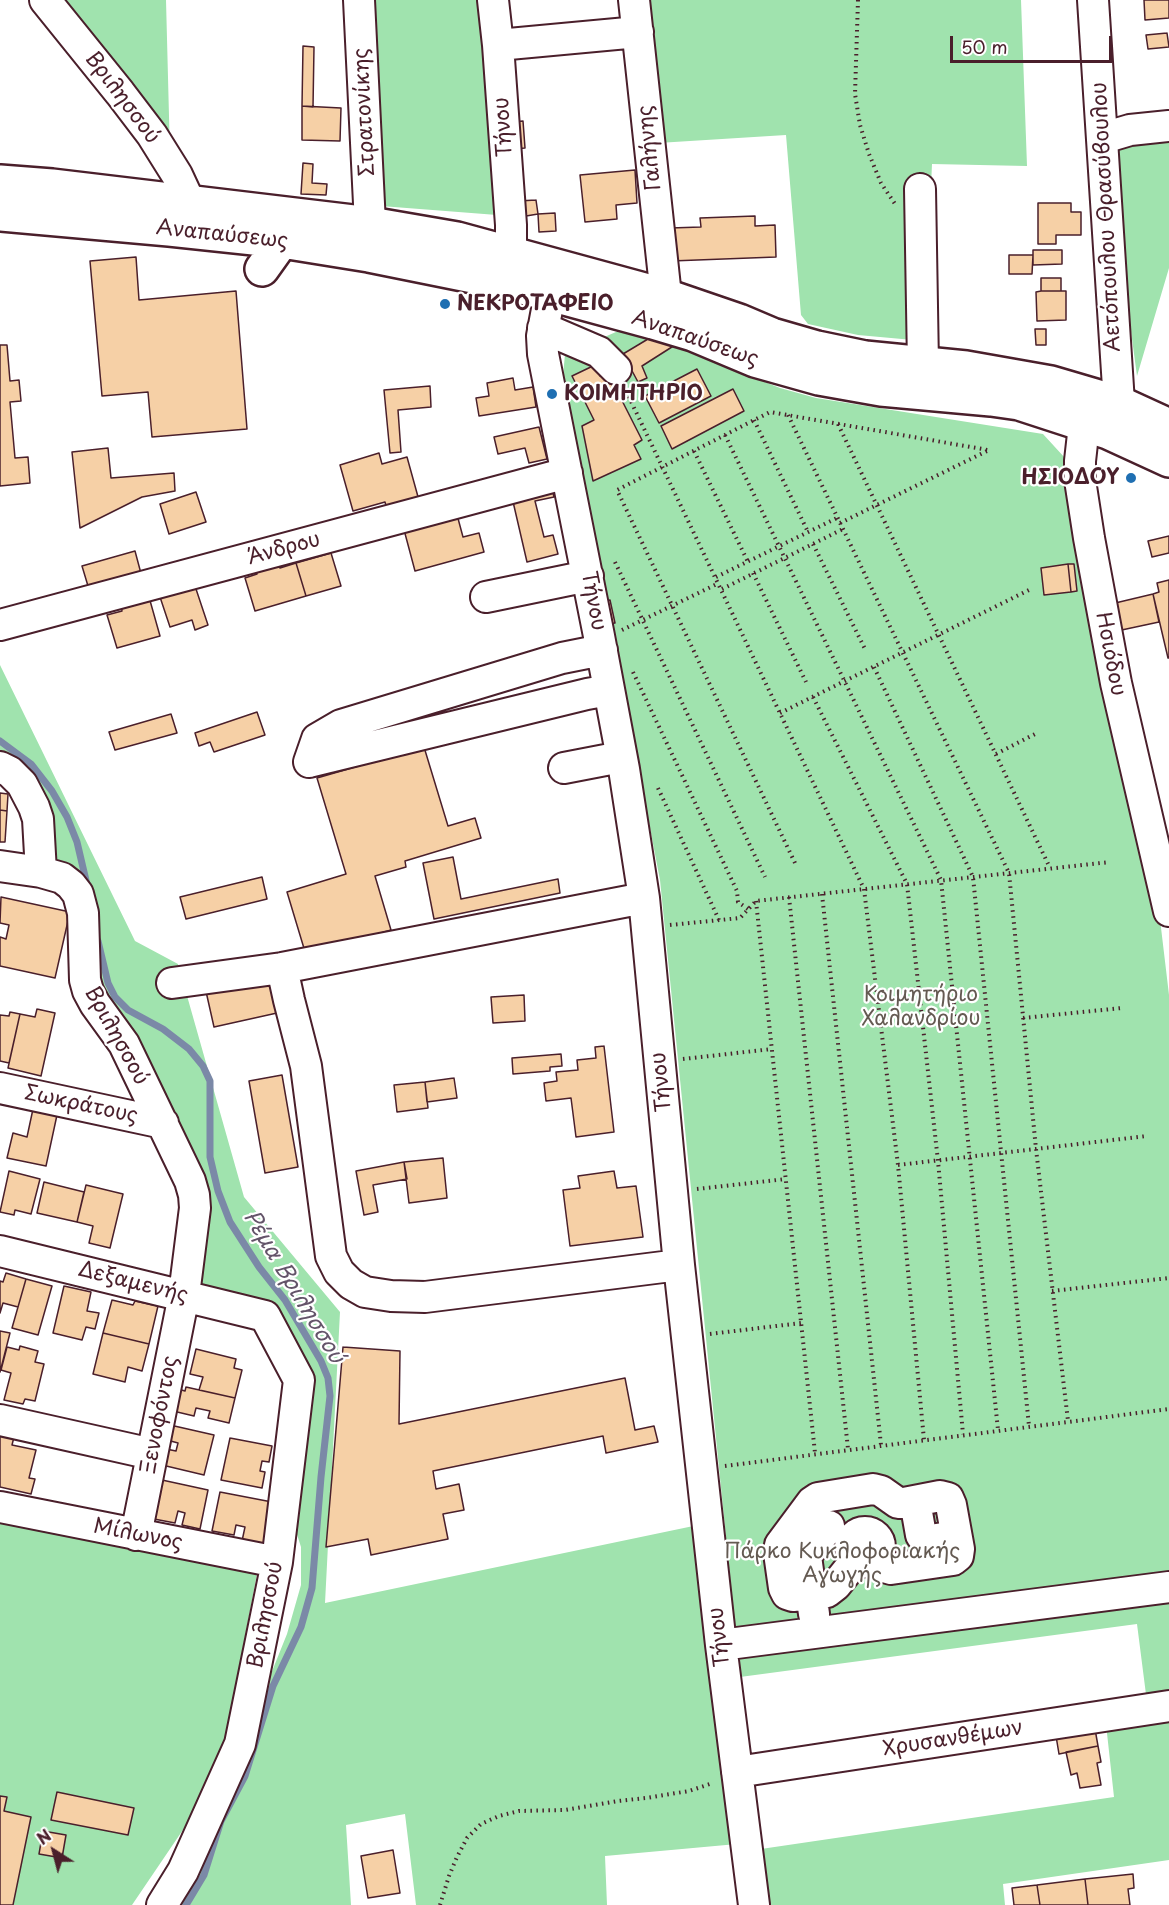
<!DOCTYPE html>
<html>
<head>
<meta charset="utf-8">
<style>
	body { margin:0 }
	#map { position:relative; width:1169px; height:1905px; overflow:hidden; background:#fff; font-family:"Playpen Sans",sans-serif }
	canvas { display:block }
	.north { position:absolute; left:24px; top:1821px; width:60px; height:60px; -webkit-text-stroke:4px #fff; paint-order:stroke; rotate:324deg; font-size:16px; font-weight:700; line-height:24px; text-align:center; color:#4a1f2b }
	.north::after { content:''; display:block; margin:auto; width:21px; height:27px; background:#4a1f2b; clip-path:polygon(50% 0,100% 100%,50% 72%,0 100%) }
	.scale { position:absolute; left:950px; top:36px; width:162px; height:27px; box-sizing:border-box; border:3px solid #4a1f2b; border-top:0; padding-left:8px; font-size:18px; line-height:21px; white-space:nowrap; color:#4a1f2b; -webkit-text-stroke:4px #fff; paint-order:stroke }
</style>
</head>
<body>
<div id="map">
<canvas width="1169" height="1905"></canvas>
<div class="north">N</div>
<div class="scale">50 m</div>
</div>
<script>
const ctx = document.querySelector('canvas').getContext('2d');
ctx.lineJoin = 'round';
function fillPath(path, color) {
  ctx.fillStyle = color;
  ctx.fill(path, 'evenodd');
}
function poly(rows) {
  const path = new Path2D();
  for (const r of rows) {
    if (r.length === 3) {
      path.moveTo(r[0] + r[2], r[1]);
      path.arc(r[0], r[1], r[2], 0, 2 * Math.PI);
      continue;
    }
    path.moveTo(r[0], r[1]);
    for (let i = 2; i < r.length; i += 2) path.lineTo(r[i], r[i + 1]);
  }
  return path;
}
function stroke(path, color, width, dash) {
  ctx.strokeStyle = color;
  ctx.lineWidth = width;
  ctx.lineCap = dash ? 'butt' : 'round';
  ctx.setLineDash(dash || []);
  ctx.stroke(path);
}
function write(font, color, halo, rows, align = 'center') {
  ctx.font = font + ' "Playpen Sans",sans-serif';
  ctx.lineWidth = 4.5;
  ctx.setLineDash([]);
  ctx.textBaseline = 'middle';
  ctx.strokeStyle = halo;
  ctx.fillStyle = color;
  for (const [text, x, y, turn = 0] of rows) {
    ctx.save();
    ctx.translate(x, y);
    ctx.rotate((+turn || 0) * Math.PI / 180);
    ctx.textAlign = isNaN(turn) ? turn : align;
    if (halo) ctx.strokeText(text, 0, 0);
    ctx.fillText(text, 0, 0);
    ctx.restore();
  }
}
const green = poly([
	[51,0,166,0,170,155],
	[369,0,479,0,497,215,381,206],
	[644,0,1021,0,1027,166,932,164,924,341,858,335,808,324,801,315,786,135,658,143],
	[1169,137,1169,268,1137,376,1125,287,1118,144],
	[634,330,780,388,816,398,1043,434,1065,458,1092,626,1157,894,1169,995,1169,1860,1003,1884,1005,1905,765,1905,761,1849,1114,1797,1106,1724,1149,1718,1137,1624,740,1677,660,880,563,376,565,354,616,332],
	[0,665,135,941,178,964,244,1197,340,1312,325,1603,703,1524,737,1844,605,1856,607,1905,416,1905,405,1814,346,1825,351,1905,178,1905,287,1634,301,1585,301,1547,293,1522,309,1417,266,1315,194,1291,203,1217,120,1020,98,979,52,872,0,761],
	[0,1523,257,1574,226,1735,193,1815,132,1905,0,1905]
]);
const stream = poly([
	[0,741,31,764,52,791,67,817,77,842,88,889],
	[98,941,108,983,115,997,128,1010,163,1029,189,1049,203,1066,210,1081,210,1157,218,1191,230,1222,259,1267,285,1300,321,1361,328,1378,330,1396,321,1477,312,1588,301,1627,273,1686,245,1776,221,1821,204,1875,186,1905]
]);
const building = poly([
	[1144,0,1169,0,1169,18,1145,20,1144,0],
	[1167,33,1169,47,1148,49,1146,35,1167,33],
	[303,46,314,47,313,107,302,106,303,46],
	[302,106,341,108,340,141,302,140,302,106],
	[523,121,525,148,514,149,512,122,523,121],
	[303,163,313,164,312,183,327,184,326,195,301,194,303,163],
	[635,170,637,203,616,205,617,219,585,222,580,175,635,170],
	[536,200,538,214,520,217,518,201,536,200],
	[1038,203,1071,203,1071,212,1081,212,1081,235,1056,235,1056,244,1038,244,1038,203],
	[555,213,556,231,539,232,538,214,555,213],
	[755,216,755,226,775,225,776,257,671,261,670,228,701,227,700,218,755,216],
	[1033,250,1062,250,1062,264,1033,265,1033,250],
	[1009,255,1033,255,1032,274,1009,274,1009,255],
	[136,257,139,300,236,291,247,429,152,437,148,392,102,396,90,261,136,257],
	[1041,278,1061,278,1061,291,1041,291,1041,278],
	[1041,291,1066,291,1066,320,1037,321,1036,292,1041,291],
	[1035,329,1046,329,1046,345,1036,345,1035,329],
	[653,336,675,345,642,366,647,378,638,382,623,354,653,336],
	[0,345,7,345,10,381,19,380,21,401,10,402,15,458,28,457,30,483,0,486,0,345],
	[595,365,600,376,607,371,642,440,634,445,641,459,593,481,582,426,594,420,572,376,595,365],
	[697,369,711,396,659,423,645,396,697,369],
	[513,378,515,390,533,387,536,407,479,416,476,398,489,396,487,383,513,378],
	[430,386,431,407,398,410,401,452,390,453,384,390,430,386],
	[733,389,744,411,672,449,661,426,733,389],
	[539,427,547,459,529,463,525,448,498,454,494,437,539,427],
	[108,448,111,478,174,473,175,491,142,497,80,528,72,452,108,448],
	[379,453,382,464,407,457,420,504,388,513,385,502,353,511,340,465,379,453],
	[551,484,554,497,535,501,544,537,553,535,558,554,527,562,511,493,551,484],
	[196,492,206,522,169,534,160,504,196,492],
	[456,511,463,537,479,533,484,552,415,571,403,526,456,511],
	[1169,536,1169,553,1152,557,1148,541,1169,536],
	[135,551,143,581,91,596,82,566,135,551],
	[331,553,341,586,306,596,296,563,331,553],
	[277,558,280,568,296,563,306,596,255,611,245,578,257,574,255,564,277,558],
	[1068,564,1071,592,1044,595,1041,568,1068,564],
	[1068,564,1074,564,1077,591,1071,592,1068,564],
	[1169,580,1169,658,1168,658,1153,594,1159,592,1157,583,1169,580],
	[195,586,208,625,195,630,192,620,170,627,160,597,195,586],
	[1153,594,1159,622,1117,631,1111,604,1153,594],
	[149,597,160,636,117,648,107,615,122,611,121,605,149,597],
	[610,600,615,623,602,625,597,603,610,600],
	[257,712,265,735,214,752,210,742,199,746,195,733,257,712],
	[171,714,177,733,115,750,109,732,171,714],
	[424,747,448,826,475,818,481,838,405,861,406,867,375,876,391,930,306,955,287,892,346,874,317,778,424,747],
	[0,793,8,794,7,811,0,810,0,793],
	[0,810,7,811,5,842,0,842,0,810],
	[453,857,461,899,558,879,560,893,434,919,423,863,453,857],
	[262,877,267,899,186,919,180,897,262,877],
	[1,897,70,912,55,978,0,966,0,937,6,939,9,925,0,923,1,897],
	[269,973,277,1013,214,1027,205,987,269,973],
	[524,995,525,1021,493,1023,491,997,524,995],
	[37,1009,55,1013,41,1076,8,1068,20,1014,35,1017,37,1009],
	[10,1012,20,1014,9,1063,0,1061,0,1015,9,1016,10,1012],
	[604,1046,614,1132,576,1137,571,1098,546,1101,544,1083,557,1081,556,1072,578,1070,577,1060,596,1058,595,1047,604,1046],
	[561,1054,562,1066,550,1067,550,1071,513,1074,512,1058,561,1054],
	[282,1075,298,1167,265,1173,249,1081,282,1075],
	[454,1078,457,1098,427,1102,425,1082,454,1078],
	[425,1082,428,1108,397,1112,394,1085,425,1082],
	[33,1109,57,1115,46,1166,7,1158,13,1133,27,1137,33,1109],
	[443,1158,447,1198,409,1203,404,1162,443,1158],
	[404,1162,407,1179,373,1185,378,1212,364,1215,356,1171,404,1162],
	[9,1171,40,1179,31,1214,15,1210,14,1215,0,1212,9,1171],
	[614,1171,617,1188,636,1186,643,1237,570,1246,563,1190,580,1188,578,1176,614,1171],
	[44,1182,84,1192,77,1222,37,1213,44,1182],
	[86,1185,123,1194,110,1248,89,1243,93,1226,77,1222,86,1185],
	[6,1273,26,1279,18,1307,3,1303,0,1313,0,1281,3,1282,6,1273],
	[26,1279,52,1286,38,1335,12,1328,26,1279],
	[64,1286,91,1292,87,1311,99,1313,95,1329,86,1327,82,1340,53,1333,64,1286],
	[112,1300,133,1305,135,1301,158,1306,149,1344,103,1333,112,1300],
	[0,1331,10,1333,0,1372,0,1331],
	[103,1333,149,1344,142,1371,128,1367,125,1382,93,1374,103,1333],
	[20,1346,38,1351,35,1362,44,1364,35,1401,25,1399,23,1404,4,1400,11,1373,1,1370,7,1347,19,1350,20,1346],
	[343,1347,400,1351,399,1424,625,1378,635,1430,654,1426,658,1442,606,1453,603,1436,433,1471,436,1489,459,1484,464,1510,443,1514,448,1539,371,1555,368,1539,326,1547,343,1347],
	[196,1349,236,1359,234,1368,242,1370,235,1398,199,1390,203,1377,190,1374,196,1349],
	[186,1387,235,1398,229,1423,208,1418,210,1411,196,1408,194,1416,173,1411,178,1389,185,1391,186,1387],
	[170,1425,214,1435,204,1475,162,1465,166,1449,176,1451,178,1443,167,1440,170,1425],
	[0,1433,14,1437,12,1445,36,1450,29,1478,35,1479,31,1494,0,1487,0,1433],
	[230,1438,272,1446,269,1462,262,1461,260,1471,265,1472,262,1488,221,1480,230,1438],
	[162,1480,208,1490,200,1529,182,1525,185,1513,178,1511,175,1523,154,1519,162,1480],
	[220,1492,272,1502,264,1545,242,1541,245,1527,236,1525,234,1535,212,1531,220,1492],
	[1095,1729,1098,1746,1059,1754,1056,1736,1095,1729],
	[1098,1746,1101,1762,1097,1763,1101,1785,1080,1788,1077,1773,1071,1775,1066,1752,1098,1746],
	[57,1792,134,1808,128,1835,51,1820,57,1792],
	[0,1796,7,1797,4,1811,31,1817,13,1905,0,1905,0,1796],
	[43,1831,66,1835,62,1858,39,1854,43,1831],
	[393,1850,400,1893,368,1898,361,1856,393,1850],
	[1133,1874,1134,1888,1128,1889,1130,1905,1088,1905,1085,1879,1133,1874],
	[1085,1879,1088,1905,1040,1905,1037,1885,1085,1879],
	[1037,1885,1040,1905,1014,1905,1012,1888,1037,1885]
]);
const path = poly([
	[858,0,855,94,860,125,869,154,881,183,895,204],
	[626,391,864,889,898,1165,924,1440],
	[788,415,1009,873,1036,1149,1068,1421],
	[754,420,808,532],
	[838,424,1050,868],
	[725,435,941,880,998,1430],
	[694,451,748,562],
	[840,523,987,451],
	[813,544,866,651],
	[615,562,765,877],
	[753,573,806,682],
	[716,577,837,518],
	[722,589,843,529],
	[622,630,719,583],
	[874,667,973,877,1029,1426],
	[633,672,737,891,738,902,748,909],
	[813,697,907,884,938,1161,963,1434],
	[780,713,1031,589],
	[996,754,1037,733],
	[658,788,719,920],
	[795,863,617,490,770,412,988,450],
	[822,894,881,1445],
	[789,897,848,1449],
	[756,901,815,1453],
	[670,925,740,918,756,901,1110,862],
	[1023,1018,1122,1008],
	[683,1059,772,1049],
	[898,1165,1147,1136],
	[697,1189,786,1179],
	[1052,1291,1169,1278],
	[710,1334,801,1323],
	[725,1466,1169,1409],
	[440,1905,449,1876,457,1857,467,1838,481,1824,499,1816,519,1811,565,1810,618,1801,646,1798,689,1791,713,1783]
]);
const minor = poly([
	[45,0,120,93,152,135,177,175,190,203],
	[359,0,370,224],
	[493,0,498,45,511,225,511,253],
	[634,0,666,296],
	[1093,0,1119,403,1111,424],
	[498,45,638,32],
	[1103,138,1130,130,1169,126],
	[920,189,923,365],
	[554,272,542,336,543,354,599,636,624,769,644,898,679,1265,721,1645,754,1905],
	[543,328,599,352,616,369],
	[1094,404,1083,434,1080,461,1080,480,1089,538,1116,683,1169,911],
	[486,597,588,576],
	[0,625,567,473],
	[309,762,317,739,341,725,562,658,602,650],
	[309,762,587,694,609,690],
	[0,767,10,772,22,784,34,807,38,819,41,872],
	[564,768,621,757],
	[0,866,41,872,62,878,71,885,78,894,83,913,85,980,88,991,95,1004,124,1044,190,1181,194,1195,195,1208,184,1295,136,1535],
	[282,968,289,1000,306,1066,331,1256,339,1272,351,1284,365,1292,391,1296,425,1297,679,1265],
	[172,983,282,968,644,898],
	[0,1088,163,1123],
	[0,1251,265,1316,299,1380,277,1562,240,1744,183,1871,162,1905],
	[0,1420,152,1454],
	[915,1501,921,1535,924,1539,930,1540,956,1536],
	[0,1507,277,1562],
	[865,1547,15],
	[856,1560,836,1585,827,1592,793,1596,787,1594,784,1588,779,1553,780,1545,812,1502,818,1498,873,1489,881,1491,898,1503,904,1503,940,1496,948,1498,951,1505,959,1549,958,1556,953,1560,891,1569,884,1567,875,1559],
	[814,1614,806,1556,829,1526],
	[721,1645,1169,1587],
	[737,1772,1169,1706]
]);
const major = poly([
	[0,182,52,186,370,224,457,239,666,296,739,321,772,335,817,348,865,358,966,368,1051,383,1119,403,1169,426],
	[0,214,169,229,282,241,369,255,498,281,550,294,653,322,693,334,755,360,819,378,881,389,991,399,1019,403,1108,432,1169,460],
	[262,269,282,241]
]);
const markers = [
	[445,304,6,"#1f6fb2"],
	[552,394,6,"#1f6fb2"],
	[1131,478,6,"#1f6fb2"]
];
const streetNames = [
	["Βριλησσού",122,98,53],
	["Στρατονίκης",365,112,-93],
	["Τήνου",504,127,-94],
	["Γαλήνης",650,148,-96],
	["Αετόπουλου Θρασύβουλου",1107,217,-93],
	["Αναπαύσεως",222,235,6],
	["Αναπαύσεως",695,339,19],
	["Άνδρου",284,549,-15],
	["Τήνου",593,601,79],
	["Ησιόδου",1110,654,79],
	["Βριλησσού",116,1036,61],
	["Τήνου",662,1082,-96],
	["Σωκράτους",81,1105,12],
	["Δεξαμενής",133,1283,14],
	["Ξενοφόντος",160,1415,-79],
	["Μίλωνος",138,1535,11],
	["Βριλησσού",266,1615,-79],
	["Τήνου",720,1637,-97],
	["Χρυσανθέμων",953,1739,-9]
];
const poiNames = [
	["ΝΕΚΡΟΤΑΦΕΙΟ",457,304],
	["ΚΟΙΜΗΤΗΡΙΟ",564,394],
	["ΗΣΙΟΔΟΥ",1119,478,"right"]
];
const parkNames = [
	["Κοιμητήριο",921,995],
	["Χαλανδρίου",921,1019],
	["Πάρκο Κυκλοφοριακής",842,1552],
	["Αγωγής",842,1576]
];
const waterNames = [
	["Ρέμα Βριλησσού",293,1287,59]
];
fillPath(green, '#a0e3ae');
stroke(stream, '#7b89a7', 7);
fillPath(building, '#f6d0a6');
stroke(building, '#4a1f2b', 1.5);
stroke(minor, '#4a1f2b', 34);
stroke(major, '#4a1f2b', 38);
stroke(path, '#4a1f2b', 4, [1.5, 4.5]);
stroke(minor, '#fff', 30);
stroke(major, '#fff', 33);
for (const [x, y, r, color] of markers) {
  const dot = new Path2D();
  dot.arc(x, y, r, 0, 2 * Math.PI);
  ctx.fillStyle = color;
  ctx.fill(dot);
  stroke(dot, '#fff', 2);
}
write('21px', '#4a1f2b', '#fff', streetNames);
write('bold 21px', '#4a1f2b', '#fff', poiNames, 'left');
write('21px', '#645a52', '#fff', parkNames);
write('italic 22px', '#635469', '#fff', waterNames);
</script>
</body>
</html>
